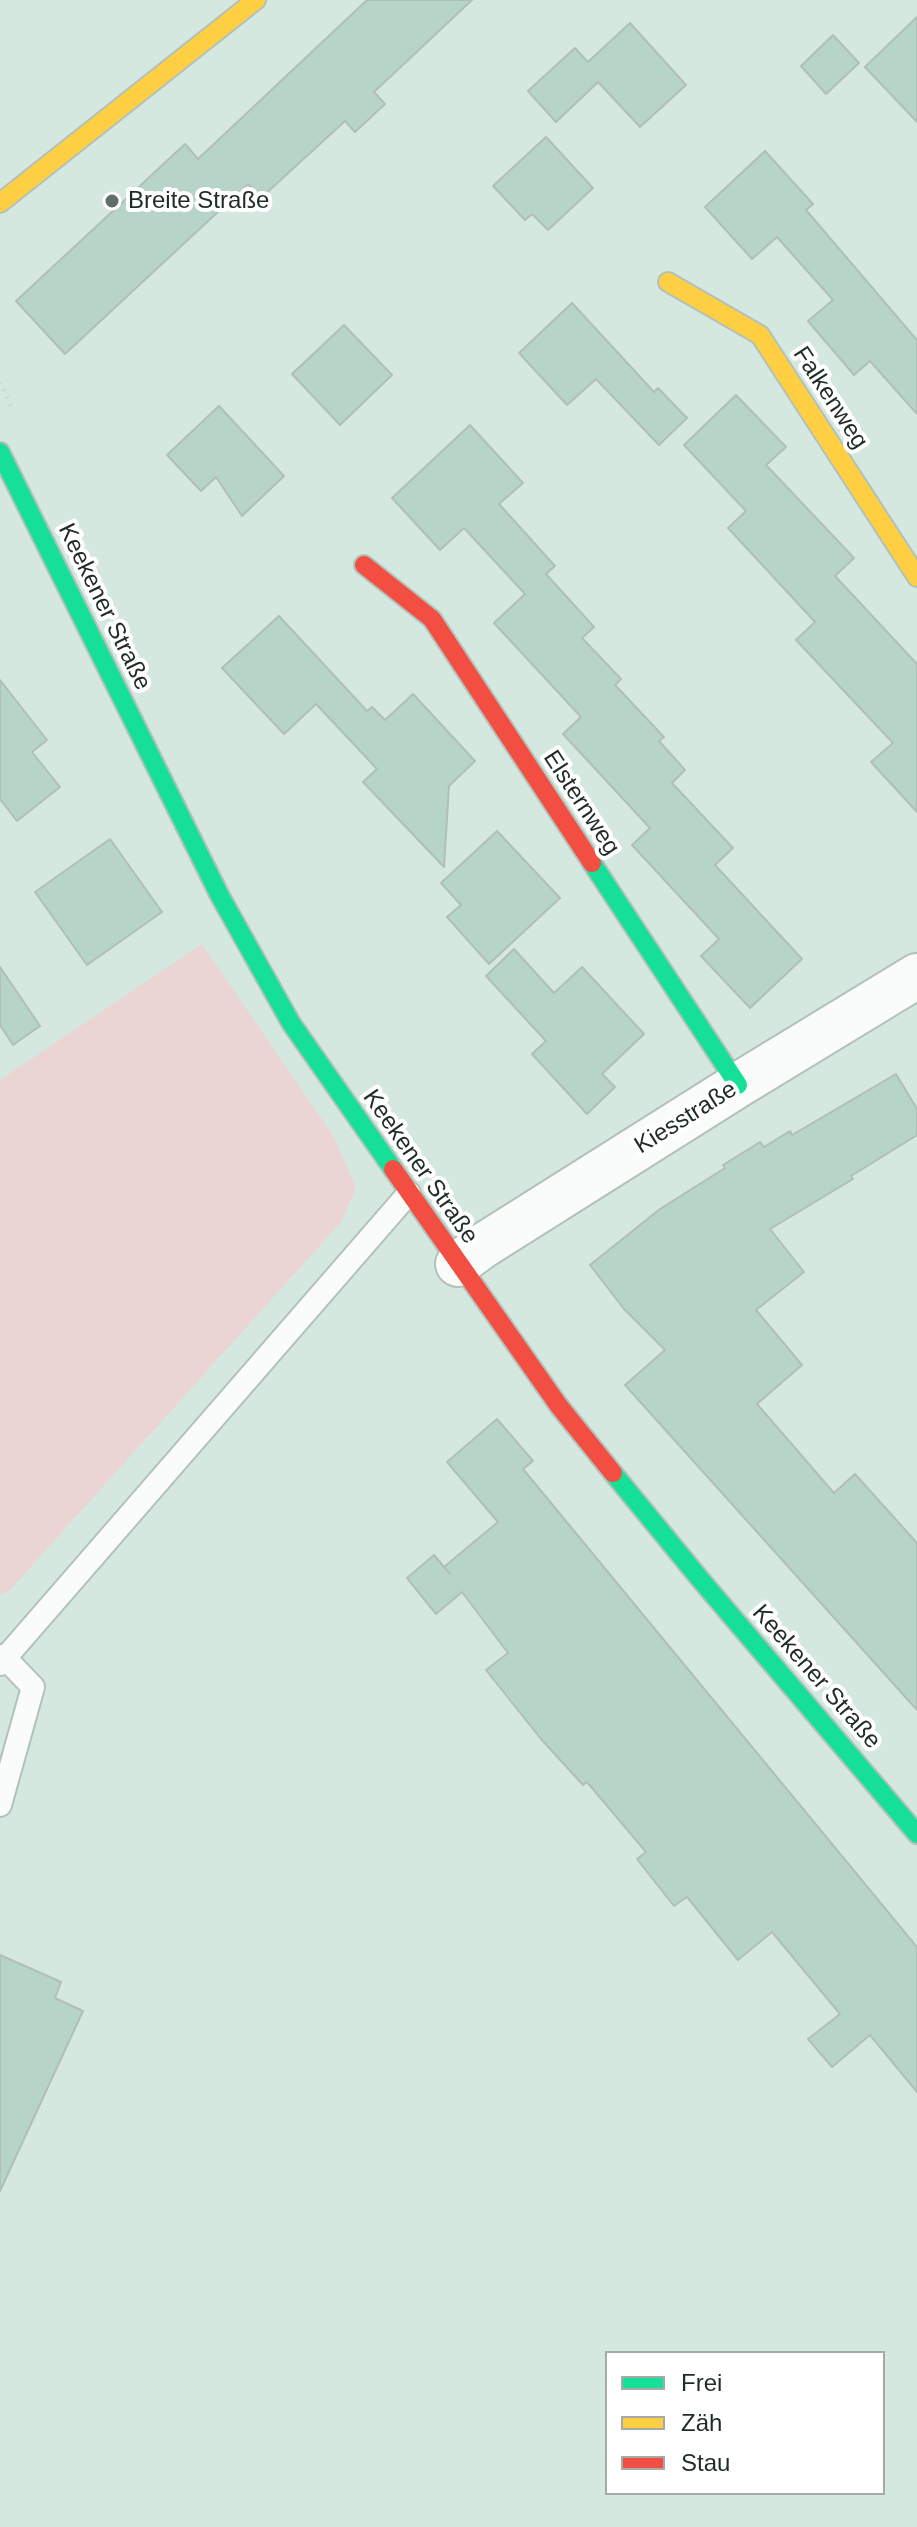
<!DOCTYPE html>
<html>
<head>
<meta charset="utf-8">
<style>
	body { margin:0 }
	#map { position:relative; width:917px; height:2527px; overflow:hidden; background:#d5e8df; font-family:Helvetica,sans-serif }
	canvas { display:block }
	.legend { position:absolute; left:605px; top:2351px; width:280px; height:144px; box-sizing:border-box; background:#fff; border:2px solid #a5aba8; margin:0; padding:10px 14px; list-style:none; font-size:24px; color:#1f2c26 }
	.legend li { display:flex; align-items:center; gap:16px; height:40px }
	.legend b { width:40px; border:2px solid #a5aba8 }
</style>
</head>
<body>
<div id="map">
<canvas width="917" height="2527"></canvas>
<ul class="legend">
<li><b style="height:10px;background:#16e098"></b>Frei</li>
<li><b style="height:10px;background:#ffcf43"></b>Zäh</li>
<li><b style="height:10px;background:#f24e42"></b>Stau</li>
</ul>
</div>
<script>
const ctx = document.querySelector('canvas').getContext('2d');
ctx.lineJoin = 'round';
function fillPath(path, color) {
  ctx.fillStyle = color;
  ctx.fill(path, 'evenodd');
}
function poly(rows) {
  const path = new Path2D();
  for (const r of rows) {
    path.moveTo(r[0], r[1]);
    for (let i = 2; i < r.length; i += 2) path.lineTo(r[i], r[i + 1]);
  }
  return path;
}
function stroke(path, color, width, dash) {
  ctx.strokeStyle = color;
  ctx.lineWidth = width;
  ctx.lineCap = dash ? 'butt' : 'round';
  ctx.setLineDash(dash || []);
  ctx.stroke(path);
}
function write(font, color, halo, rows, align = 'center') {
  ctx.font = font + ' Helvetica,sans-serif';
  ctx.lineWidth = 8;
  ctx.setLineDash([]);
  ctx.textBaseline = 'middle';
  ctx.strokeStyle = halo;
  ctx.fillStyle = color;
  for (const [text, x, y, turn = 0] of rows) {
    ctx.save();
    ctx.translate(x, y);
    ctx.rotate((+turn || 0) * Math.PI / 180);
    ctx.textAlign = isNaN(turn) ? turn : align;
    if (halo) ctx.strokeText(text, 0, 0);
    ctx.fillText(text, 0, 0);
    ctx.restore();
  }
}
const green = poly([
	[202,944,334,1137,356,1188,341,1222,9,1591,0,1594,0,1080]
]);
const building = poly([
	[367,0,472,0,374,92,385,104,355,132,345,121,261,198,248,184,65,354,16,301,185,144,198,159,367,0],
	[917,17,917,122,865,67,917,17],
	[630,23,686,85,640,127,598,82,556,122,528,91,575,48,588,62,630,23],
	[833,35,859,63,826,94,801,66,833,35],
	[546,137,593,188,548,230,532,214,525,220,493,186,546,137],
	[765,151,813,204,806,210,917,340,917,414,870,361,854,375,808,321,833,300,777,237,752,259,705,207,765,151],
	[572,303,654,392,658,388,687,418,659,445,596,379,567,405,519,353,572,303],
	[344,325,392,375,340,425,292,374,344,325],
	[736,395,786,447,766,465,854,558,835,576,917,664,917,812,871,762,893,743,796,640,815,622,728,528,746,511,684,445,736,395],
	[219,406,284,476,242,516,216,477,201,491,167,455,219,406],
	[470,425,523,483,499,504,555,566,546,574,594,627,582,638,621,679,615,685,664,737,659,741,685,770,672,783,733,848,715,865,802,959,750,1008,701,956,719,939,632,845,650,828,563,734,581,717,494,623,525,594,464,528,440,550,392,498,470,425],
	[279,616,367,711,372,707,385,720,413,694,475,761,449,786,444,867,363,782,377,769,316,704,284,734,222,668,279,616],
	[0,680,47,740,32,752,60,787,17,821,0,799,0,680],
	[497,831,560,898,489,964,447,917,461,905,441,883,497,831],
	[110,839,162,912,87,965,35,892,110,839],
	[514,949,554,993,582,967,644,1034,602,1074,615,1087,587,1114,532,1054,546,1041,486,976,514,949],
	[0,967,40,1026,13,1045,0,1025,0,967],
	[896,1074,917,1109,917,1135,851,1176,853,1179,770,1229,804,1272,756,1310,802,1365,757,1404,834,1493,855,1474,917,1543,917,1710,625,1385,665,1350,624,1309,590,1265,660,1209,725,1168,723,1165,760,1142,764,1147,790,1131,792,1135,896,1074],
	[497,1419,533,1461,523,1469,917,1947,917,2092,870,2035,832,2067,808,2039,840,2014,772,1932,738,1960,687,1897,674,1906,637,1859,646,1852,587,1782,583,1785,541,1739,486,1670,508,1653,462,1592,436,1614,407,1578,434,1555,450,1574,444,1567,498,1522,447,1462,497,1419],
	[0,1955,61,1982,55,1998,83,2011,0,2191,0,1955]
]);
const path = poly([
	[0,382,13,410]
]);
const lane = poly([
	[0,1656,5,1658,33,1687,0,1805],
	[0,1664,409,1193]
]);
const street = poly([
	[458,1264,481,1247,738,1085,917,976]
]);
const fast = poly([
	[0,452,220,896,291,1023,393,1169],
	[592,863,738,1085],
	[613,1473,700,1579,917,1834]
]);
const slow = poly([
	[0,203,256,0],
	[668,282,760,335,917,577]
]);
const jam = poly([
	[364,565,432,619,592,863],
	[393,1169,559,1406,613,1473]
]);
const markers = [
	[112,201,8,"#5f6e67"]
];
const poiNames = [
	["Breite Straße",128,201]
];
const streetNames = [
	["Falkenweg",830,398,57],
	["Keekener Straße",104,607,64],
	["Elsternweg",581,803,57],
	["Kiesstraße",686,1118,-32],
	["Keekener Straße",420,1167,55],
	["Keekener Straße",816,1677,49]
];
fillPath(green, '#ead4d4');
fillPath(building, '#b7d4c8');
stroke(building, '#b0bfb8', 2);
stroke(lane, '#b2c1ba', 26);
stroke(street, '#b2c1ba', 48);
stroke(fast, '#b2c1ba', 22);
stroke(slow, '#b2c1ba', 22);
stroke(jam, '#b2c1ba', 22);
stroke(path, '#d1d7d4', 5, [2, 6]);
stroke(lane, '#f9fcfa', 22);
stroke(street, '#f9fcfa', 44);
stroke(fast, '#16e098', 18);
stroke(slow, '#ffcf43', 18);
stroke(jam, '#f24e42', 18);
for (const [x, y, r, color] of markers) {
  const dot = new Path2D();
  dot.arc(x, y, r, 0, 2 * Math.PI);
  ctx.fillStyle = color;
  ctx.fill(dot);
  stroke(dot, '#fff', 3);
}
write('24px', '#1f2c26', '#fff', poiNames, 'left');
write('24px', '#1f2c26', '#fff', streetNames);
</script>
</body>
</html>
